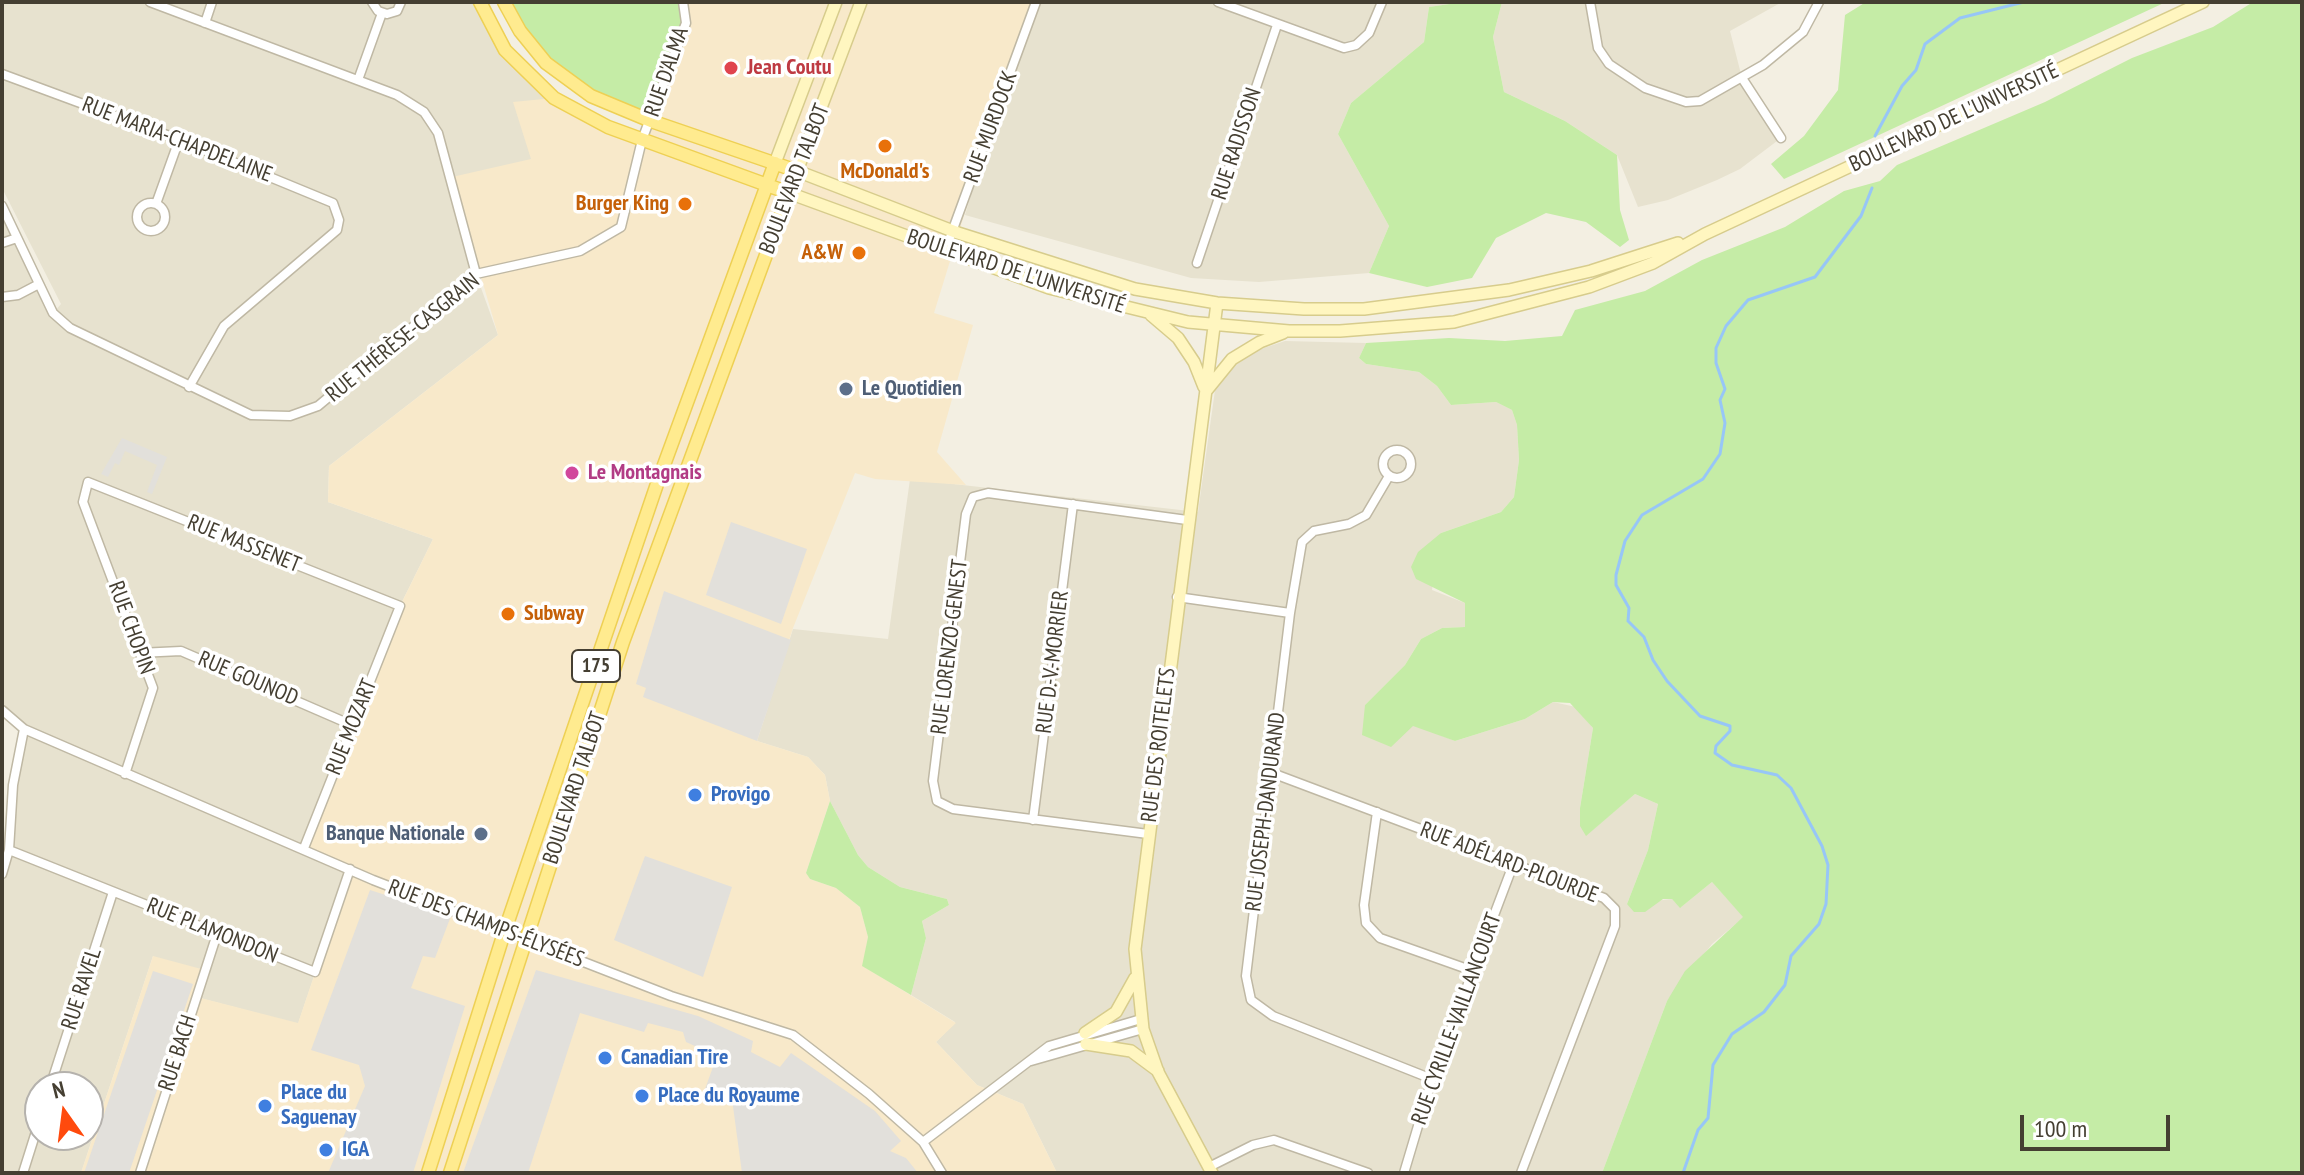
<!DOCTYPE html>
<html>
<head>
<meta charset="utf-8">
<style>
	body { margin:0 }
	#map { position:relative; width:2304px; height:1175px; overflow:hidden; background:#f3efe2; font-family:"PT Sans Narrow",sans-serif }
	canvas { display:block }
	.frame { position:absolute; inset:0; border:4px solid #453f32; pointer-events:none }
	.north { position:absolute; left:24px; top:1071px; width:80px; height:80px; box-sizing:border-box; background:#fff; border:2px solid #b5b2ad; border-radius:50%; rotate:346deg; font-size:22px; font-weight:700; line-height:32px; text-align:center; color:#453f32 }
	.north::after { content:''; display:block; margin:auto; width:28px; height:36px; background:#ff4a0d; clip-path:polygon(50% 0,100% 100%,50% 72%,0 100%) }
	.scale { position:absolute; left:2020px; top:1115px; width:150px; height:36px; box-sizing:border-box; border:4px solid #453f32; border-top:0; padding-left:10px; font-size:24px; line-height:28px; white-space:nowrap; color:#453f32; -webkit-text-stroke:6px #fff; paint-order:stroke }
</style>
</head>
<body>
<div id="map">
<canvas width="2304" height="1175"></canvas>
<div class="frame"></div>
<div class="north">N</div>
<div class="scale">100 m</div>
</div>
<script>
const ctx = document.querySelector('canvas').getContext('2d');
ctx.lineJoin = 'round';
function fillPath(path, color) {
  ctx.fillStyle = color;
  ctx.fill(path, 'evenodd');
}
function poly(rows) {
  const path = new Path2D();
  for (const r of rows) {
    if (r.length === 3) {
      path.moveTo(r[0] + r[2], r[1]);
      path.arc(r[0], r[1], r[2], 0, 2 * Math.PI);
      continue;
    }
    path.moveTo(r[0], r[1]);
    for (let i = 2; i < r.length; i += 2) path.lineTo(r[i], r[i + 1]);
  }
  return path;
}
function stroke(path, color, width, dash) {
  ctx.strokeStyle = color;
  ctx.lineWidth = width;
  ctx.lineCap = dash ? 'butt' : 'round';
  ctx.setLineDash(dash || []);
  ctx.stroke(path);
}
function write(font, color, halo, rows, align = 'center') {
  ctx.font = font + ' "PT Sans Narrow",sans-serif';
  ctx.lineWidth = 7;
  ctx.setLineDash([]);
  ctx.textBaseline = 'middle';
  ctx.strokeStyle = halo;
  ctx.fillStyle = color;
  for (const [text, x, y, turn = 0] of rows) {
    ctx.save();
    ctx.translate(x, y);
    ctx.rotate((+turn || 0) * Math.PI / 180);
    ctx.textAlign = isNaN(turn) ? turn : align;
    if (halo) ctx.strokeText(text, 0, 0);
    ctx.fillText(text, 0, 0);
    ctx.restore();
  }
}
const residential = poly([
	[2,2,480,2,505,50,554,98,531,159,476,274,498,335,329,466,328,502,433,539,400,606,350,869,298,1024,196,997,153,956,81,1173,2,1173,2,874,24,729,2,710,2,206,54,312,61,304,2,188],
	[40,1087,88,1087,88,1135,40,1135],
	[1036,2,1463,2,1429,7,1424,42,1351,103,1338,134,1389,226,1369,273,1259,282,1191,278,965,215,992,125],
	[1502,2,1782,2,1730,31,1742,78,1781,138,1740,169,1717,180,1668,200,1638,207,1617,155,1565,121,1504,92,1493,37],
	[1285,341,1366,343,1359,358,1366,364,1419,372,1437,386,1451,405,1496,402,1512,410,1517,425,1519,460,1514,497,1501,512,1441,533,1432,590,1465,603,1465,627,1442,628,1421,639,1405,665,1365,705,1455,741,1525,719,1553,702,1576,707,1593,728,1580,808,1586,835,1635,794,1658,804,1648,850,1627,904,1672,899,1681,907,1712,882,1744,917,1712,944,1667,1001,1602,1173,1057,1173,1023,1104,977,1085,936,1042,955,1022,911,995,926,938,922,921,949,905,947,899,900,887,868,867,858,855,830,801,825,775,808,757,757,741,793,629,888,639,910,479,1198,512,1216,383,1246,354]
]);
const commercial = poly([
	[683,2,1036,2,992,125,934,313,973,325,937,452,966,485,875,479,855,473,793,628,757,741,808,757,825,775,830,801,806,873,810,879,836,888,860,907,868,937,863,966,956,1023,936,1042,977,1085,1023,1104,1057,1173,81,1173,153,956,205,970,197,997,298,1023,350,870,304,848,400,606,433,539,328,502,329,466,498,335,452,177,531,159,513,102,554,98,642,140]
]);
const green = poly([
	[504,2,683,2,686,23,651,121,564,78],
	[1463,2,1502,2,1493,37,1504,92,1565,121,1617,155,1620,210,1629,240,1620,247,1586,222,1546,213,1496,238,1472,278,1427,287,1369,273,1389,226,1338,134,1351,103,1424,42,1429,7],
	[1866,2,2166,2,1784,179,1771,164,1804,136,1838,90,1845,15],
	[2253,2,2302,2,2302,1173,1602,1173,1667,1001,1685,971,1743,917,1712,882,1680,908,1672,899,1663,899,1645,912,1634,912,1627,904,1648,850,1658,804,1635,794,1586,836,1580,826,1580,808,1593,728,1570,703,1553,702,1525,719,1455,741,1413,726,1391,747,1362,735,1365,705,1405,665,1421,639,1442,628,1465,627,1465,603,1416,579,1411,567,1418,552,1441,533,1501,512,1514,497,1519,460,1517,425,1512,410,1496,402,1451,405,1437,386,1419,372,1366,364,1359,358,1366,343,1449,338,1505,341,1562,336,1575,310,1645,291,1702,260,1785,227,1844,191,1880,181,1897,165,2045,102,2132,58,2213,27],
	[830,801,858,855,868,867,900,887,947,899,949,905,922,921,926,938,911,995,862,966,868,937,860,907,836,888,810,879,806,873]
]);
const parking = poly([
	[122,438,167,457,152,494,147,492,157,465,125,451,119,465,115,463,108,477,101,474],
	[731,522,807,549,781,624,706,595],
	[664,591,791,640,757,741,643,697,646,688,636,684],
	[645,856,732,887,703,977,614,940],
	[370,890,451,916,435,958,423,956,411,988,465,1006,413,1173,328,1173,365,1086,359,1065,311,1050],
	[536,970,698,1016,753,1041,751,1052,780,1067,791,1053,875,1111,901,1141,890,1151,906,1158,918,1173,742,1173,732,1099,705,1089,717,1056,686,1042,683,1032,648,1023,644,1032,580,1013,528,1173,463,1173],
	[153,971,193,984,129,1173,84,1173]
]);
const stream = poly([
	[1875,136,1902,86,1916,70,1925,44,1960,18,2024,2],
	[1683,1173,1698,1130,1708,1118,1713,1065,1732,1034,1764,1012,1785,985,1791,956,1819,924,1826,904,1828,865,1822,846,1791,788,1777,775,1732,765,1715,753,1716,746,1730,731,1730,726,1700,716,1667,681,1653,660,1644,637,1628,621,1629,608,1616,585,1616,575,1625,541,1642,515,1703,479,1720,454,1725,423,1720,400,1725,389,1716,363,1716,348,1726,326,1748,300,1815,277,1861,216,1872,188]
]);
const street = poly([
	[150,2,397,95,424,112,438,133,476,274],
	[372,2,378,11,387,14,397,11,401,2],
	[1218,2,1344,48,1356,45,1369,33,1382,2],
	[1590,2,1598,48,1609,64,1645,88,1686,102,1700,101,1763,65,1803,32,1819,2],
	[205,23,212,2],
	[2,74,175,138,333,203,339,220,337,230,224,326,189,387],
	[1742,78,1781,138],
	[358,80,382,13],
	[151,217,14],
	[156,204,179,140],
	[2,206,53,313,70,328,251,415,290,416,318,406,476,274,580,251,621,227,642,140,686,23,683,2],
	[2,243,17,238],
	[945,251,1036,2],
	[1197,263,1277,25],
	[2,297,18,295,39,284],
	[1397,464,14],
	[1389,476,1366,515,1349,524,1314,531,1302,542,1290,613,1246,976,1251,1000,1273,1016,1432,1079],
	[1177,597,1290,613],
	[139,653,181,651,354,726],
	[2,710,24,729,373,880,671,996,793,1035,869,1094,923,1142,942,1173],
	[1272,773,1604,898,1615,909,1615,926,1521,1173],
	[125,774,153,688,83,502,88,482,400,606,304,848],
	[1377,812,1364,905,1366,923,1380,938,1473,971],
	[1033,820,1073,504],
	[1148,834,953,809,937,801,933,781,966,514,973,497,988,493,1187,520],
	[9,850,315,972,350,869],
	[2,874,9,850,13,785,24,729],
	[1031,1061,1143,1029],
	[50,1087,113,892],
	[923,1142,1049,1046,1141,1019],
	[1209,1167,1253,1145,1274,1140,1368,1173],
	[23,1173,40,1119],
	[140,1173,217,934],
	[1404,1173,1432,1079,1513,865]
]);
const secondary = poly([
	[861,2,797,171,958,233,1135,289,1217,303,1304,309,1364,309,1509,290,1591,271,1678,243],
	[775,163,836,2],
	[789,193,1049,288,1188,322,1289,331,1340,331,1454,322,1589,287,1653,263,1705,234,2203,2],
	[1151,315,1178,338,1194,362,1204,387],
	[1206,391,1232,359,1260,342,1283,333],
	[1085,1033,1116,1012,1135,978],
	[1086,1044,1131,1051,1158,1071],
	[1212,1173,1158,1072,1143,1029,1135,949,1217,303]
]);
const primary = poly([
	[480,2,505,50,554,98,608,127,789,193],
	[428,1173,504,933,657,484,775,163],
	[450,1173,623,642,797,171,651,121,591,96,546,63,520,31,504,2]
]);
const markers = [
	[731,68,8,"#e0444e"],
	[885,146,8,"#e8710a"],
	[685,204,8,"#e8710a"],
	[859,253,8,"#e8710a"],
	[846,389,8,"#5c6f8a"],
	[572,473,8,"#d1479c"],
	[508,614,8,"#e8710a"],
	[695,795,8,"#3f7fe0"],
	[481,834,8,"#5c6f8a"],
	[605,1058,8,"#3f7fe0"],
	[642,1096,8,"#3f7fe0"],
	[265,1106,8,"#3f7fe0"],
	[326,1150,8,"#3f7fe0"]
];
const shields = [
	[596,666,48]
];
const shieldNames = [
	["175",596,666]
];
const healthNames = [
	["Jean Coutu",747,68]
];
const streetNames = [
	["RUE D'ALMA",667,72,-71],
	["BOULEVARD DE L'UNIVERSITÉ",1954,118,-25],
	["RUE MURDOCK",991,127,-70],
	["RUE MARIA-CHAPDELAINE",177,140,21],
	["RUE RADISSON",1237,144,-72],
	["BOULEVARD TALBOT",795,179,-69],
	["BOULEVARD DE L'UNIVERSITÉ",1016,272,18],
	["RUE THÉRÈSE-CASGRAIN",403,338,-39],
	["RUE MASSENET",244,544,22],
	["RUE CHOPIN",131,628,70],
	["RUE LORENZO-GENEST",950,647,-83],
	["RUE D.-V.-MORRIER",1053,662,-83],
	["RUE GOUNOD",248,679,23],
	["RUE MOZART",352,727,-68],
	["RUE DES ROITELETS",1159,745,-83],
	["BOULEVARD TALBOT",575,788,-72],
	["RUE JOSEPH-DANDURAND",1266,812,-83],
	["RUE ADÉLARD-PLOURDE",1509,863,21],
	["RUE DES CHAMPS-ÉLYSÉES",486,924,21],
	["RUE PLAMONDON",212,931,22],
	["RUE RAVEL",82,989,-72],
	["RUE CYRILLE-VAILLANCOURT",1457,1019,-70],
	["RUE BACH",178,1053,-72]
];
const foodNames = [
	["McDonald's",885,172,"center"],
	["Burger King",669,204],
	["A&W",843,253],
	["Subway",524,614,"left"]
];
const serviceNames = [
	["Le Quotidien",862,389],
	["Banque Nationale",465,834,"right"]
];
const hotelNames = [
	["Le Montagnais",588,473]
];
const shopNames = [
	["Provigo",711,795],
	["Canadian Tire",621,1058],
	["Place du",281,1093],
	["Saguenay",281,1118],
	["Place du Royaume",658,1096],
	["IGA",342,1150]
];
fillPath(residential, '#e7e2cf');
fillPath(commercial, '#f8e9ca');
fillPath(green, '#c5eca6');
fillPath(parking, '#e2e0db');
stroke(stream, '#97c6f7', 3);
stroke(street, '#bfb8a4', 11);
stroke(secondary, '#d7cc8c', 14);
stroke(primary, '#eed054', 15);
stroke(street, '#fff', 8);
stroke(secondary, '#fff6c0', 11);
stroke(primary, '#ffeb8f', 12);
for (const [x, y, r, color] of markers) {
  const dot = new Path2D();
  dot.arc(x, y, r, 0, 2 * Math.PI);
  ctx.fillStyle = color;
  ctx.fill(dot);
  stroke(dot, '#fff', 3);
}
for (const [x, y, w] of shields) {
  const box = new Path2D();
  box.roundRect(x - w / 2, y - 16, w, 32, 6);
  ctx.fillStyle = '#fff';
  ctx.fill(box);
  stroke(box, '#453f32', 2);
}
write('bold 20px', '#453f32', null, shieldNames);
write('bold 22px', '#be3a42', '#fff', healthNames, 'left');
write('22px', '#453f32', '#fff', streetNames);
write('bold 22px', '#c56008', '#fff', foodNames, 'right');
write('bold 22px', '#4e5e75', '#fff', serviceNames, 'left');
write('bold 22px', '#b23c85', '#fff', hotelNames, 'left');
write('bold 22px', '#366cbe', '#fff', shopNames, 'left');
</script>
</body>
</html>
